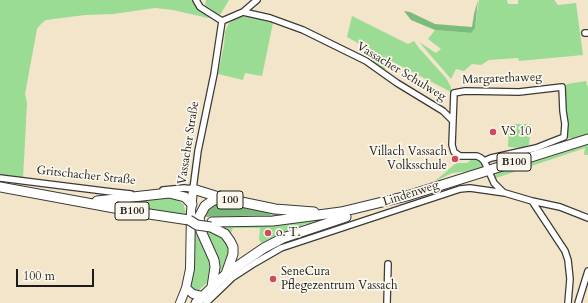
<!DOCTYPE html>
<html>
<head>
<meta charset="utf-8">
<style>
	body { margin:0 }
	#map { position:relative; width:588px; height:303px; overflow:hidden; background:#f2e5ca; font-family:Cardo,serif }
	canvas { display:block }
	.scale { position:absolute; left:16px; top:269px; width:78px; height:18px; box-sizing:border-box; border:2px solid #1c1c1c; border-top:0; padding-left:5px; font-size:12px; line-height:14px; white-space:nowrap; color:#1c1c1c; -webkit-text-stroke:3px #fbf7ec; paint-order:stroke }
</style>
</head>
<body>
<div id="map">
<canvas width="588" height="303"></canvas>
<div class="scale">100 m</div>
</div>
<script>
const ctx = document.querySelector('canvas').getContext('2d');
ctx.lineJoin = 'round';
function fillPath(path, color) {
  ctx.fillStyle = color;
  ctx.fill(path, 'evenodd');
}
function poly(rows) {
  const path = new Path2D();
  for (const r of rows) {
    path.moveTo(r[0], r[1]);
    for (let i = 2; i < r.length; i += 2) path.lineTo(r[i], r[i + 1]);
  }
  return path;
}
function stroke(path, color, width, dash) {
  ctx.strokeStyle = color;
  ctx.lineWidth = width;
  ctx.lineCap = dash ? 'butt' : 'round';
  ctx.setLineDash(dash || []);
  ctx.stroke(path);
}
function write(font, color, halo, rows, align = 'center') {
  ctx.font = font + ' Cardo,serif';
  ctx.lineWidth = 3.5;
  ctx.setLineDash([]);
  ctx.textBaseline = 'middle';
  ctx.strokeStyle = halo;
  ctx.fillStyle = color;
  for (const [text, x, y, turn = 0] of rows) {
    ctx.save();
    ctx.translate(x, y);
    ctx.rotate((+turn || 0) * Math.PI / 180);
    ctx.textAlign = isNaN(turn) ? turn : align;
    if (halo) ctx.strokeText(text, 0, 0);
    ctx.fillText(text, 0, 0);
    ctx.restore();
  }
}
const green = poly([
	[0,0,192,0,195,5,210,17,208,18,173,10,155,8,113,14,85,15,46,20,41,24,37,29,25,94,27,103,23,179,0,176],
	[206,0,229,0,220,15,205,5],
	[479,0,507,0,508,4,518,4,518,0,554,0,558,5,576,3,583,55,519,61,518,58,489,60,481,65,472,64,464,71,456,69,451,79,419,42,436,53,441,49,428,39,435,30,471,33,475,27],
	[352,16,408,44,414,41,419,48,446,78,451,87,451,92,389,60,384,72,370,61,374,52,347,37],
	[239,17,249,17,273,23,262,76,245,73,243,80,218,74,224,45,225,32,229,23],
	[586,81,588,88,588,134,575,138,567,138,564,89,567,84],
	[509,124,531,124,529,145,521,148,508,147],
	[588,144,588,155,584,155,585,148,496,178,492,173],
	[472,159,478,160,482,162,485,167,471,171,452,173,434,182,456,163,467,163],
	[164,196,175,197,184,205,184,207,187,216,104,203],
	[269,212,292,214,292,216,203,217,269,215],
	[319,219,320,221,310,226,305,224,262,243,259,240,260,228,233,228,231,233,229,234,222,229,221,226,223,225,285,223],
	[193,228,198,228,213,266,209,281,197,292,189,287],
	[202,229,212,230,228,242,230,260,216,276]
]);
const forest = poly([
	[478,0,475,28,471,33,435,30,411,20,404,11,410,12,435,24,472,27,474,14],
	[225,202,269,212,270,215,203,217,206,209,215,203]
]);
const street = poly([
	[243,12,270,18,303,30,366,61,397,83,443,111,452,120],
	[222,21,243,12,257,0],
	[585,33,588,33],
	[484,161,491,158,536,148,564,137,565,124,563,111,562,87,519,92,465,91,454,93,452,145,454,152,460,156,477,156,481,158,484,161,487,167],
	[490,174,494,183,503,192],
	[0,178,112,192,131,194],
	[163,190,184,188,193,189,198,151,214,74,222,21,200,7,196,0],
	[532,201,560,207,588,218],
	[206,303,232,278,255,263,281,248,460,189,470,188,505,193,532,201,565,251,568,260,570,279,568,303],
	[387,303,388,264],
	[578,303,588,271]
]);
const secondary = poly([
	[186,288,193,294,202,296],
	[180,303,186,288,190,269,191,212,193,189]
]);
const primary = poly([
	[0,187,136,212,189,220],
	[193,189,222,198],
	[97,201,169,193,185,197,192,204],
	[212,222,273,221,341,212,407,196,588,139],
	[211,227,225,234,230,241,233,247,233,254,226,274],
	[212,287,215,267,214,260,201,231,199,217,205,206,212,201,222,198,275,209,314,212],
	[196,303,226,274,264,248,283,238,346,217]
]);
const primaryBridge = poly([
	[189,220,197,225,211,227]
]);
const markers = [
	[493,132,4,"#d1495b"],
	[455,159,4,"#d1495b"],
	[268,233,4,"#d1495b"],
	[273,279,4,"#d1495b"]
];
const shields = [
	[514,162,34],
	[230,200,26],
	[132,211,34]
];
const shieldNames = [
	["B100",514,162],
	["100",230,200],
	["B100",132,211]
];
const streetNames = [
	["Vassacher Schulweg",401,72,31],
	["Margarethaweg",502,79,-2],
	["Vassacher Straße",189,143,-81],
	["Gritschacher Straße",86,176,6],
	["Lindenweg",411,194,-18]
];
const poiNames = [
	["VS 10",501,132],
	["Villach Vassach",447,152,"right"],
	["Volksschule",447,166,"right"],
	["o. T.",276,233],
	["SeneCura",281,272],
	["Pflegezentrum Vassach",281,286]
];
fillPath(green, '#9adc93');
fillPath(forest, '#7bbc7d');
stroke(street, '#3c3a36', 8);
stroke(secondary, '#3c3a36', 10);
stroke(primary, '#3c3a36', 11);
stroke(street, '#fff', 5.5);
stroke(secondary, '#fff', 8);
stroke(primary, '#fff', 9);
stroke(primaryBridge, '#3c3a36', 11, []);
stroke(primaryBridge, '#fff', 9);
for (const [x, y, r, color] of markers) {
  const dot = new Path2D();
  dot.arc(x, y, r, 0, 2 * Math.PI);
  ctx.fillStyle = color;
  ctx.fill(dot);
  stroke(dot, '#fbf7ec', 1.5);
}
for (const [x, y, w] of shields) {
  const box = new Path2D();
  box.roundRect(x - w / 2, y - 9, w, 18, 3);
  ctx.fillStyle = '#fbf7ec';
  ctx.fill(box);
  stroke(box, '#1c1c1c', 1);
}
write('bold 11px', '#1c1c1c', null, shieldNames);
write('12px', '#1c1c1c', '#fbf7ec', streetNames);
write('12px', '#1c1c1c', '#fbf7ec', poiNames, 'left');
</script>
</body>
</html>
